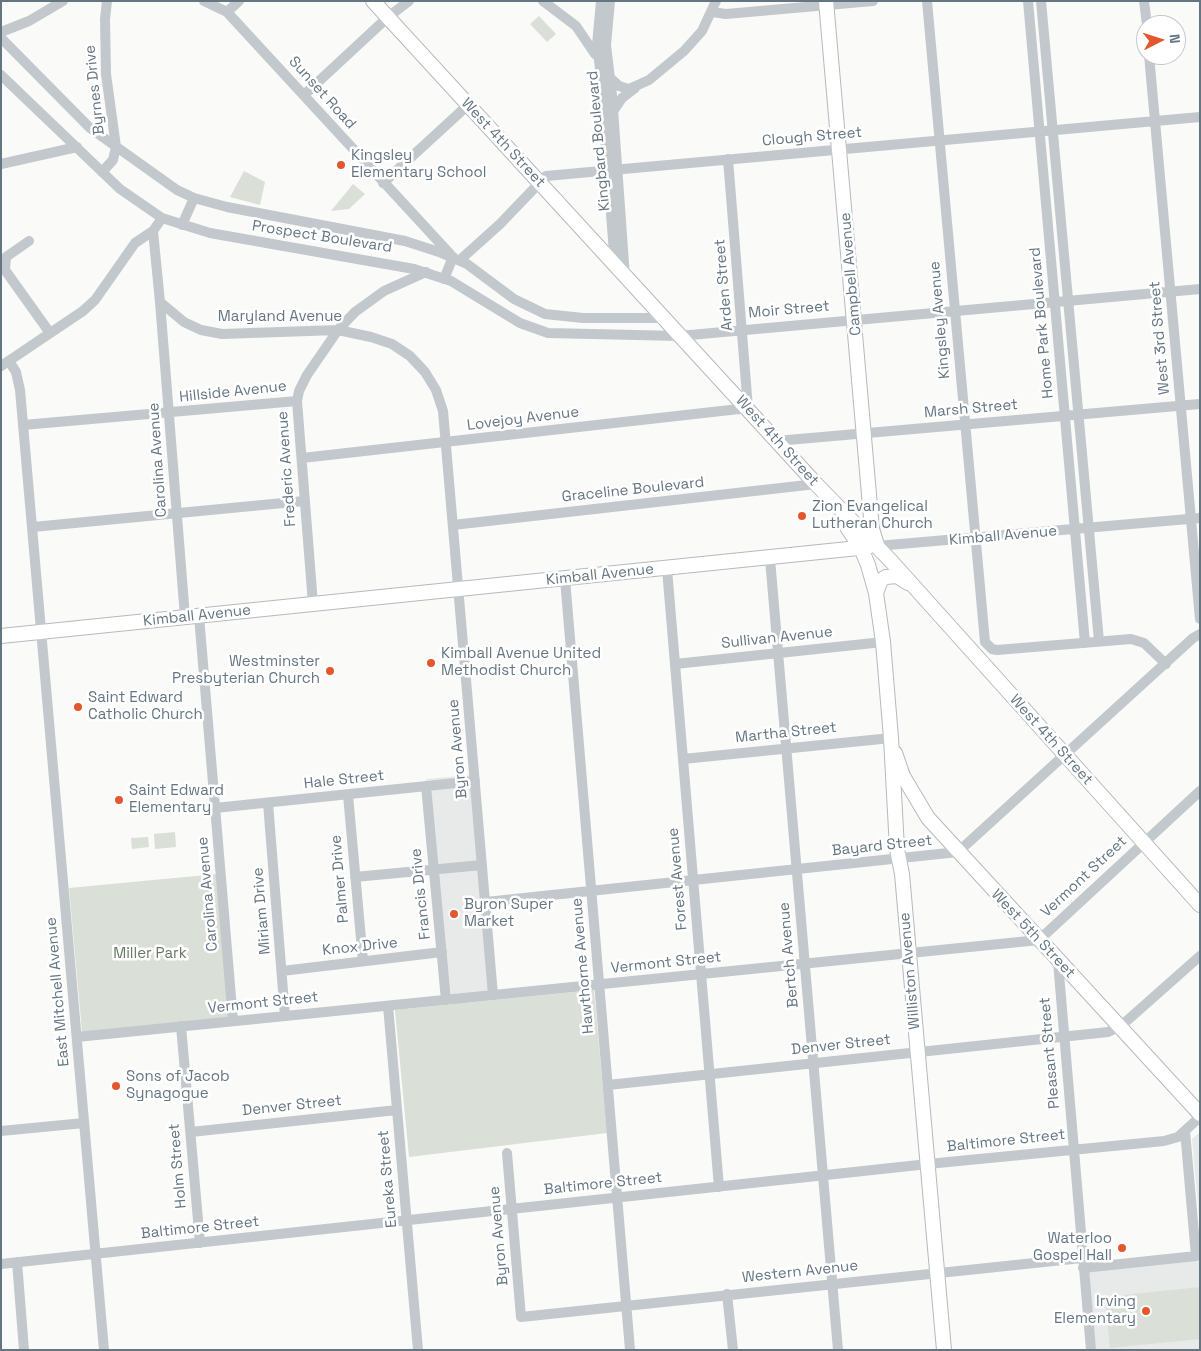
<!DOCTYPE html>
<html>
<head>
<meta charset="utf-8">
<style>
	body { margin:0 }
	#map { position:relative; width:1201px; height:1351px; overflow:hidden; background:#fafaf8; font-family:"Space Grotesk",sans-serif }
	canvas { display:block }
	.frame { position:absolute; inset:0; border:2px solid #657683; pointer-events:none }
	.north { position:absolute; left:1136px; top:15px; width:50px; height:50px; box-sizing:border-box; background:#fff; border:1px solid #c1c8cd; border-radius:50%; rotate:85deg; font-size:14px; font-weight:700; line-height:20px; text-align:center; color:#657683 }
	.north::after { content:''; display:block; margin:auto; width:18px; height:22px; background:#e4572e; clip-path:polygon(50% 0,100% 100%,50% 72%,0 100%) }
</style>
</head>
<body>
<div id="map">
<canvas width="1201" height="1351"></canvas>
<div class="frame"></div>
<div class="north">N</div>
</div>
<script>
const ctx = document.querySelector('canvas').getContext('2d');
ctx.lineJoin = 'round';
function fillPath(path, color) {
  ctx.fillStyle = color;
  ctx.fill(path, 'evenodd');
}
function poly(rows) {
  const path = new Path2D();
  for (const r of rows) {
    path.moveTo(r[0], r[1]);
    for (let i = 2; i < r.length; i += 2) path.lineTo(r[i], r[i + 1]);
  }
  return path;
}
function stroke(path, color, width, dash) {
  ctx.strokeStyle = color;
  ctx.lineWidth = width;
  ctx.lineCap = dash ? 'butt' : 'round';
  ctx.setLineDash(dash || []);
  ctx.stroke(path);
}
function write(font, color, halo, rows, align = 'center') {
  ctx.font = font + ' "Space Grotesk",sans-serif';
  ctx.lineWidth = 5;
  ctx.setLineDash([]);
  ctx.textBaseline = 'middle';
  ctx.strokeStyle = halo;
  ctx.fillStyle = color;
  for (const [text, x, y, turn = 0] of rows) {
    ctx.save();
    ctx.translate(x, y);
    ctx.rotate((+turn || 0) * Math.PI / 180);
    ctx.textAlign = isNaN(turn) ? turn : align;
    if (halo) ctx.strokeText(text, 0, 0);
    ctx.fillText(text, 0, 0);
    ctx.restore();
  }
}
const built = poly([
	[471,775,490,999,452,1005,426,779],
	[1200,1132,1200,1228,1192,1139],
	[1200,1259,1200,1350,1095,1350,1089,1272]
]);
const green = poly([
	[539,16,556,34,547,42,530,24],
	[244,171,265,182,260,205,230,197],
	[353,184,365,194,349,209,331,211],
	[175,832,176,847,155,849,154,834],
	[148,837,149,847,132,849,131,838],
	[217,874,229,1019,82,1032,69,888],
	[594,990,607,1133,409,1157,395,1010],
	[1200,1287,1200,1339,1110,1348,1105,1297]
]);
const minor = poly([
	[204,1,227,12,450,254],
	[543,1,576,26,595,54],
	[601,1,597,45,606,114,605,136,615,266],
	[610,1,606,45,612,95,625,277],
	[927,1,985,642,992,649,997,650,1131,639,1144,643,1166,664],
	[1028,1,1085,643],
	[1041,1,1099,641],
	[1144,1,1147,25],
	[227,12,239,1],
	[712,12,726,14,873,1],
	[1,32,29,21,63,1],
	[1,38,90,128,177,190,194,198,227,207,405,241,439,252,467,264,514,299,545,314,583,318,663,318],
	[1149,55,1200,619],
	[1,75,120,189,162,218,210,233,414,269,451,281,520,323,548,333,679,336,1200,289],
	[609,77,619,86,629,89,649,80,684,51,702,31,716,1],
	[304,95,388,17,409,1],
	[614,110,622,98,635,88],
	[1,164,77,147],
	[102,172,113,160,116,147,106,74,105,19,107,1],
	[383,183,468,105],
	[182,225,194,198],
	[153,231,160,302,184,322,201,330,222,334,338,330,371,337,392,344,410,356,425,372,436,390,443,411,493,995],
	[29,241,6,257,5,270,50,333],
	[460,260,500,224,546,176,1200,117],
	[444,279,453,257],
	[160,302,185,617],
	[9,361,16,372,20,390,104,1350],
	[1,366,83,311,95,300,135,243,153,231,162,218],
	[23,425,297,401],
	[776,441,1200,404],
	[302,458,748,408,728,159],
	[453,525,816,484],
	[33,527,304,501],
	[877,546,1200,518],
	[770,559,838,1350],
	[667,569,719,1187],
	[565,579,630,1350],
	[313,604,297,401,299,391,307,375,338,330,355,312,384,291,426,272],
	[199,616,233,1021],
	[675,664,883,642],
	[683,759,891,738],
	[426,786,446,1000],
	[348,795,363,961],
	[268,803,285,1016],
	[215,808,475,781],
	[355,877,482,865],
	[486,902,958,852,1193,638,1200,634],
	[1058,962,1091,1350],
	[282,971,442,952],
	[388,1006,418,1350],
	[181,1026,200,1243],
	[77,1037,1039,940,1200,791],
	[608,1085,1108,1032,1121,1026,1200,956],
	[1,1131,84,1123],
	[191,1132,397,1110],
	[507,1153,521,1317,1082,1258],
	[17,1262,24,1350],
	[1,1264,928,1164,1164,1141,1178,1137,1200,1117],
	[1083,1268,1196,1256,1185,1131],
	[727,1294,733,1350]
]);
const major = poly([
	[373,1,816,484,891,561,1200,905],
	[826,1,872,529,877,545],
	[843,521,861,548,868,565,876,593,883,642,891,738,897,849,902,874,944,1350],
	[876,593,881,580,886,577,897,576,908,583],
	[1,636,868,547],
	[895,753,903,776,928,818,1200,1114]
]);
const markers = [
	[341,165,5,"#e4572e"],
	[802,516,5,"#e4572e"],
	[431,663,5,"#e4572e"],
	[330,671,5,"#e4572e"],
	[78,707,5,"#e4572e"],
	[119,800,5,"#e4572e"],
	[454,914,5,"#e4572e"],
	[116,1086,5,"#e4572e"],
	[1122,1248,5,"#e4572e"],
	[1146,1311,5,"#e4572e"]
];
const streetNames = [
	["Byrnes Drive",95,90,-96],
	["Sunset Road",322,93,48],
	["Clough Street",812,137,-5],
	["Kingbard Boulevard",599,141,-95],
	["West 4th Street",503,143,47],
	["Prospect Boulevard",322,237,9],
	["Campbell Avenue",851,274,-95],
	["Arden Street",724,285,-95],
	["Moir Street",789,310,-5],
	["Maryland Avenue",280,317],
	["Kingsley Avenue",940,320,-95],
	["Home Park Boulevard",1042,323,-95],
	["West 3rd Street",1160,338,-95],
	["Hillside Avenue",233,392,-6],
	["Marsh Street",971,409,-5],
	["Lovejoy Avenue",523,419,-7],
	["West 4th Street",777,441,48],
	["Carolina Avenue",158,460,-94],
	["Frederic Avenue",287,469,-94],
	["Graceline Boulevard",633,490,-6],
	["Kimball Avenue",1003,536,-5],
	["Kimball Avenue",600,575,-6],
	["Kimball Avenue",197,616,-6],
	["Sullivan Avenue",777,638,-6],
	["Martha Street",786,733,-6],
	["West 4th Street",1051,740,48],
	["Byron Avenue",458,749,-95],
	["Hale Street",344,780,-6],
	["Bayard Street",882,846,-6],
	["Vermont Street",1084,877,-43],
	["Palmer Drive",340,879,-95],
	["Forest Avenue",678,879,-95],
	["Carolina Avenue",208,894,-95],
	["Francis Drive",421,894,-96],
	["Miriam Drive",262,911,-95],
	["West 5th Street",1033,934,47],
	["Knox Drive",360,947,-6],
	["Bertch Avenue",789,955,-95],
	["Vermont Street",666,963,-6],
	["Hawthorne Avenue",583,966,-95],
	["Williston Avenue",910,971,-95],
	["East Mitchell Avenue",58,992,-95],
	["Vermont Street",263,1003,-6],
	["Denver Street",841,1045,-6],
	["Pleasant Street",1050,1053,-95],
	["Denver Street",292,1106,-6],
	["Baltimore Street",1006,1141,-6],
	["Holm Street",178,1166,-95],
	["Eureka Street",388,1179,-95],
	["Baltimore Street",603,1184,-6],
	["Baltimore Street",200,1228,-6],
	["Byron Avenue",499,1236,-95],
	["Western Avenue",800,1272,-6]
];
const poiNames = [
	["Kingsley",351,156],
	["Elementary School",351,173],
	["Zion Evangelical",812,507],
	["Lutheran Church",812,524],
	["Kimball Avenue United",441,654],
	["Methodist Church",441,671],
	["Westminster",320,662,"right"],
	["Presbyterian Church",320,679,"right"],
	["Saint Edward",88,698],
	["Catholic Church",88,715],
	["Saint Edward",129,791],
	["Elementary",129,808],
	["Byron Super",464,905],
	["Market",464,922],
	["Sons of Jacob",126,1077],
	["Synagogue",126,1094],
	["Waterloo",1112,1239,"right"],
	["Gospel Hall",1112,1256,"right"],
	["Irving",1136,1302,"right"],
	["Elementary",1136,1319,"right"]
];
const parkNames = [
	["Miller Park",150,954]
];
fillPath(built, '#e8e9e9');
fillPath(green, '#dadfd7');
stroke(major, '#b5babe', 16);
stroke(minor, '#c3c8cc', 10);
stroke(major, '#fff', 14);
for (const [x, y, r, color] of markers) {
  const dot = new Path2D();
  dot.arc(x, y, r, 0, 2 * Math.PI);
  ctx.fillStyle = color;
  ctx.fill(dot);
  stroke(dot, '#fff', 2);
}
write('15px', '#657683', '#fff', streetNames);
write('15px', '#657683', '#fff', poiNames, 'left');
write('15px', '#687a64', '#fff', parkNames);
</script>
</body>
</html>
